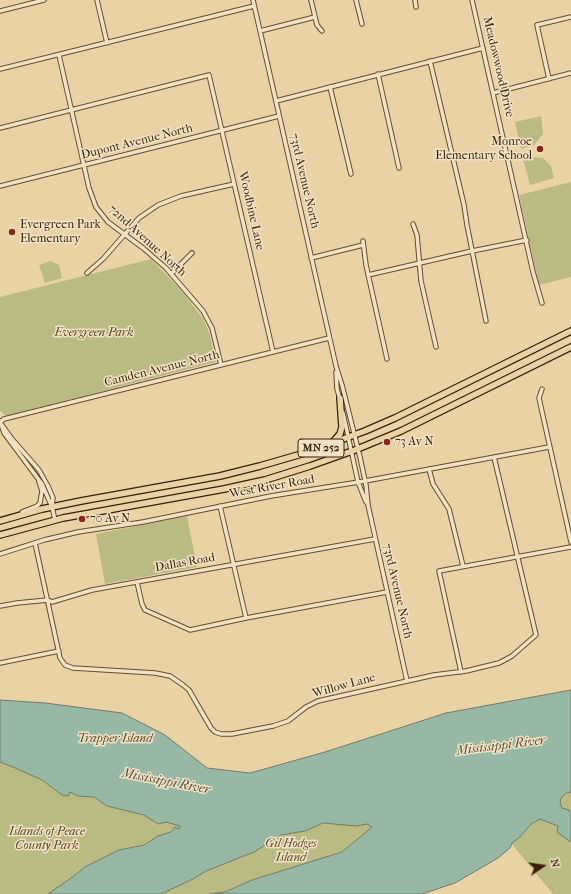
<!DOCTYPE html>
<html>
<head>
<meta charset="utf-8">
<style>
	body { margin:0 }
	#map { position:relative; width:571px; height:894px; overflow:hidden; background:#e9d3a4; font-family:"IM FELL French Canon",serif }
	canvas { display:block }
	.north { position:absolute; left:523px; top:846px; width:40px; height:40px; -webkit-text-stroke:3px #f1e2c4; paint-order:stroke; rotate:77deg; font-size:11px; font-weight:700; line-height:16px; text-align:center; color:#381f09 }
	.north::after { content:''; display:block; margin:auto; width:14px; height:18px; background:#381f09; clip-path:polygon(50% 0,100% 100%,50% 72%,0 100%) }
</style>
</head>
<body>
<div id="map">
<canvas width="571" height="894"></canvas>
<div class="north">N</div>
</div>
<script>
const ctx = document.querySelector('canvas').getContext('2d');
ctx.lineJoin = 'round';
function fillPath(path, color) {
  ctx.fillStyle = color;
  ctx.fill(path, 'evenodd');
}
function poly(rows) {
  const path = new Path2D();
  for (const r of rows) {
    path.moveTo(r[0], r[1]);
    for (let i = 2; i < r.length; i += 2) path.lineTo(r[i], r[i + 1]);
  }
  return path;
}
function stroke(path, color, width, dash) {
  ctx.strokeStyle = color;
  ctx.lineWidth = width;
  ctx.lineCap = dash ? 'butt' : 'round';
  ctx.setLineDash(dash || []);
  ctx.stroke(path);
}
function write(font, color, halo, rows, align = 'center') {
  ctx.font = font + ' "IM FELL French Canon",serif';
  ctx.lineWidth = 3;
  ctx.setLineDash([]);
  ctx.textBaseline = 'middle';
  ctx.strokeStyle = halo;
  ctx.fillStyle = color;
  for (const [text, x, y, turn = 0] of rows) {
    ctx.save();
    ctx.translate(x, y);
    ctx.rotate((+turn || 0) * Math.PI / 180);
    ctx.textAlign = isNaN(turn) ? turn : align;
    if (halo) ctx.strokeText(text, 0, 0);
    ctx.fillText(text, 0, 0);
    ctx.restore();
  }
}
const green = poly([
	[541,116,543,134,534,145,521,149,515,122],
	[532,157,543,158,551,166,554,178,530,185,523,159],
	[571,182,571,277,539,285,519,195],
	[151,259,183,292,203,319,209,332,216,362,6,416,0,411,0,297],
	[50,261,59,265,62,278,45,283,39,265],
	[187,516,197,567,105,584,96,534],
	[0,762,13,767,42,780,62,795,70,791,78,796,94,797,107,806,144,815,158,824,166,822,181,826,179,829,158,836,144,845,119,850,85,867,74,876,48,894,0,894],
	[571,792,571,894,553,894,511,843,520,837,531,824,540,819,549,822,560,803,561,798,566,793],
	[323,823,356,826,368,824,373,827,342,852,252,880,225,892,210,894,161,894,193,879,206,871,254,852,281,835,305,831]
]);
const water = poly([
	[571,690,571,792,566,793,561,798,560,803,562,808,569,810,571,813,571,842,557,832,558,826,540,819,531,824,520,837,512,843,510,848,498,858,455,883,422,894,210,894,225,892,252,880,342,852,372,827,367,824,356,826,323,823,305,831,281,835,254,852,206,871,193,879,161,894,48,894,74,876,85,867,119,850,144,845,158,836,171,832,175,827,179,829,180,826,166,822,158,824,144,815,107,806,94,797,78,796,70,792,68,796,62,795,42,780,13,767,0,762,0,700,45,703,122,713,165,735,207,768,250,773,325,752,446,713,571,690]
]);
const minor = poly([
	[97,0,107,43],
	[253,0,336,366,342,385,360,457,366,485,368,505,407,681],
	[311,0,317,25,322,31],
	[356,0,362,24],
	[415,0,416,7],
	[472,0,533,272,542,303],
	[0,11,44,0],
	[260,31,315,17],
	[59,55,89,188,96,207,108,222,143,248,166,268,203,311,212,328,221,365],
	[430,61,464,205,467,225,486,321],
	[0,69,254,6],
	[378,74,399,168],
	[549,79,537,25,571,17],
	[330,87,351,174],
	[493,93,571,73],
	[276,101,483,48],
	[0,128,209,75,273,352],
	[0,186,279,116],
	[413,224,417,235,421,281,436,347],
	[363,241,366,265,387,359],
	[311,258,363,245],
	[87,273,103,259,139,218,158,205,181,196,234,184],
	[171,274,192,253],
	[368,275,472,251,527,240],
	[336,372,337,389,340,399],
	[542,389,539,398,571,542],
	[343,413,358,482,366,502],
	[0,421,4,433,42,484,52,507,55,520],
	[0,422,4,419,329,338],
	[2,425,12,439,39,470,48,486,53,498,52,506],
	[429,469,433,484,449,509,463,566],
	[220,506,246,618],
	[22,512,37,506,40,503,42,491,39,482],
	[35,543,60,658,65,665,73,668,155,673,170,676,183,685,189,690,211,728,215,732,221,734,232,734,273,726,288,721,306,707,318,701,434,675,466,671,499,663,512,656,536,635,494,457],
	[0,554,44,540,78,532,143,522,271,496,365,481,549,447],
	[137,582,142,604,145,610,190,630,246,618,387,592],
	[0,606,17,603,48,600,52,602,92,590,375,539],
	[0,663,59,651],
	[461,672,439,571,571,547]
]);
const highway = poly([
	[333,442,340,434,342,427,340,398],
	[0,521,42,509,81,501,220,476,260,466,305,453,365,431,395,418,571,331],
	[0,535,63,518,224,489,265,480,310,466,355,450,401,431,571,347]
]);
const markers = [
	[540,149,4,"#8f2418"],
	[12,232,4,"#8f2418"],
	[387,442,4,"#8f2418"],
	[82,519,4,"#8f2418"]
];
const shields = [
	[321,448,46]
];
const shieldNames = [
	["MN 252",321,448]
];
const streetNames = [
	["Meadowwood Drive",498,67,77],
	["Dupont Avenue North",137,142,-14],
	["73rd Avenue North",304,181,77],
	["Woodbine Lane",251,211,77],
	["72nd Avenue North",147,241,42],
	["Camden Avenue North",162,369,-14],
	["West River Road",272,487,-10],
	["Dallas Road",185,563,-10],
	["73rd Avenue North",397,591,77],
	["Willow Lane",344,686,-15]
];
const poiNames = [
	["Monroe",532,142,"right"],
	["Elementary School",532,156,"right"],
	["Evergreen Park",20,225],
	["Elementary",20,239],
	["73 Av N",395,442],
	["70 Av N",90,519]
];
const parkNames = [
	["Evergreen Park",94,333],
	["Trapper Island",115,739],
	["Islands of Peace",47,832],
	["County Park",47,846],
	["Gil Hodges",291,844],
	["Island",291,858]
];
const waterNames = [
	["Mississippi River",501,746,-7],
	["Mississippi River",166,782,11]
];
fillPath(green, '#babb83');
fillPath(water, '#97b8a5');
stroke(water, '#717b67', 1);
stroke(minor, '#644c30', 5.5);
stroke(highway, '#381f09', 8);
stroke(minor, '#f1e2c4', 3.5);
stroke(highway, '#e9d3a4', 5.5);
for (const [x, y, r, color] of markers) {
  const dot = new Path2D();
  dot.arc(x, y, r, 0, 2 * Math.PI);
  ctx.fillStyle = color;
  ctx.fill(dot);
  stroke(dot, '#f1e2c4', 1.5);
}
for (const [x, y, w] of shields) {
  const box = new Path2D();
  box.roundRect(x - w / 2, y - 9, w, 18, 3);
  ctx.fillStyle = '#f1e2c4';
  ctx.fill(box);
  stroke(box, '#381f09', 1);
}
write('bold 11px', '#381f09', null, shieldNames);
write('12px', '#381f09', '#f1e2c4', streetNames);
write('12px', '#381f09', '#f1e2c4', poiNames, 'left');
write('italic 12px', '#584628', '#f1e2c4', parkNames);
write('italic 13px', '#544d38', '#f1e2c4', waterNames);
</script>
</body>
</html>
